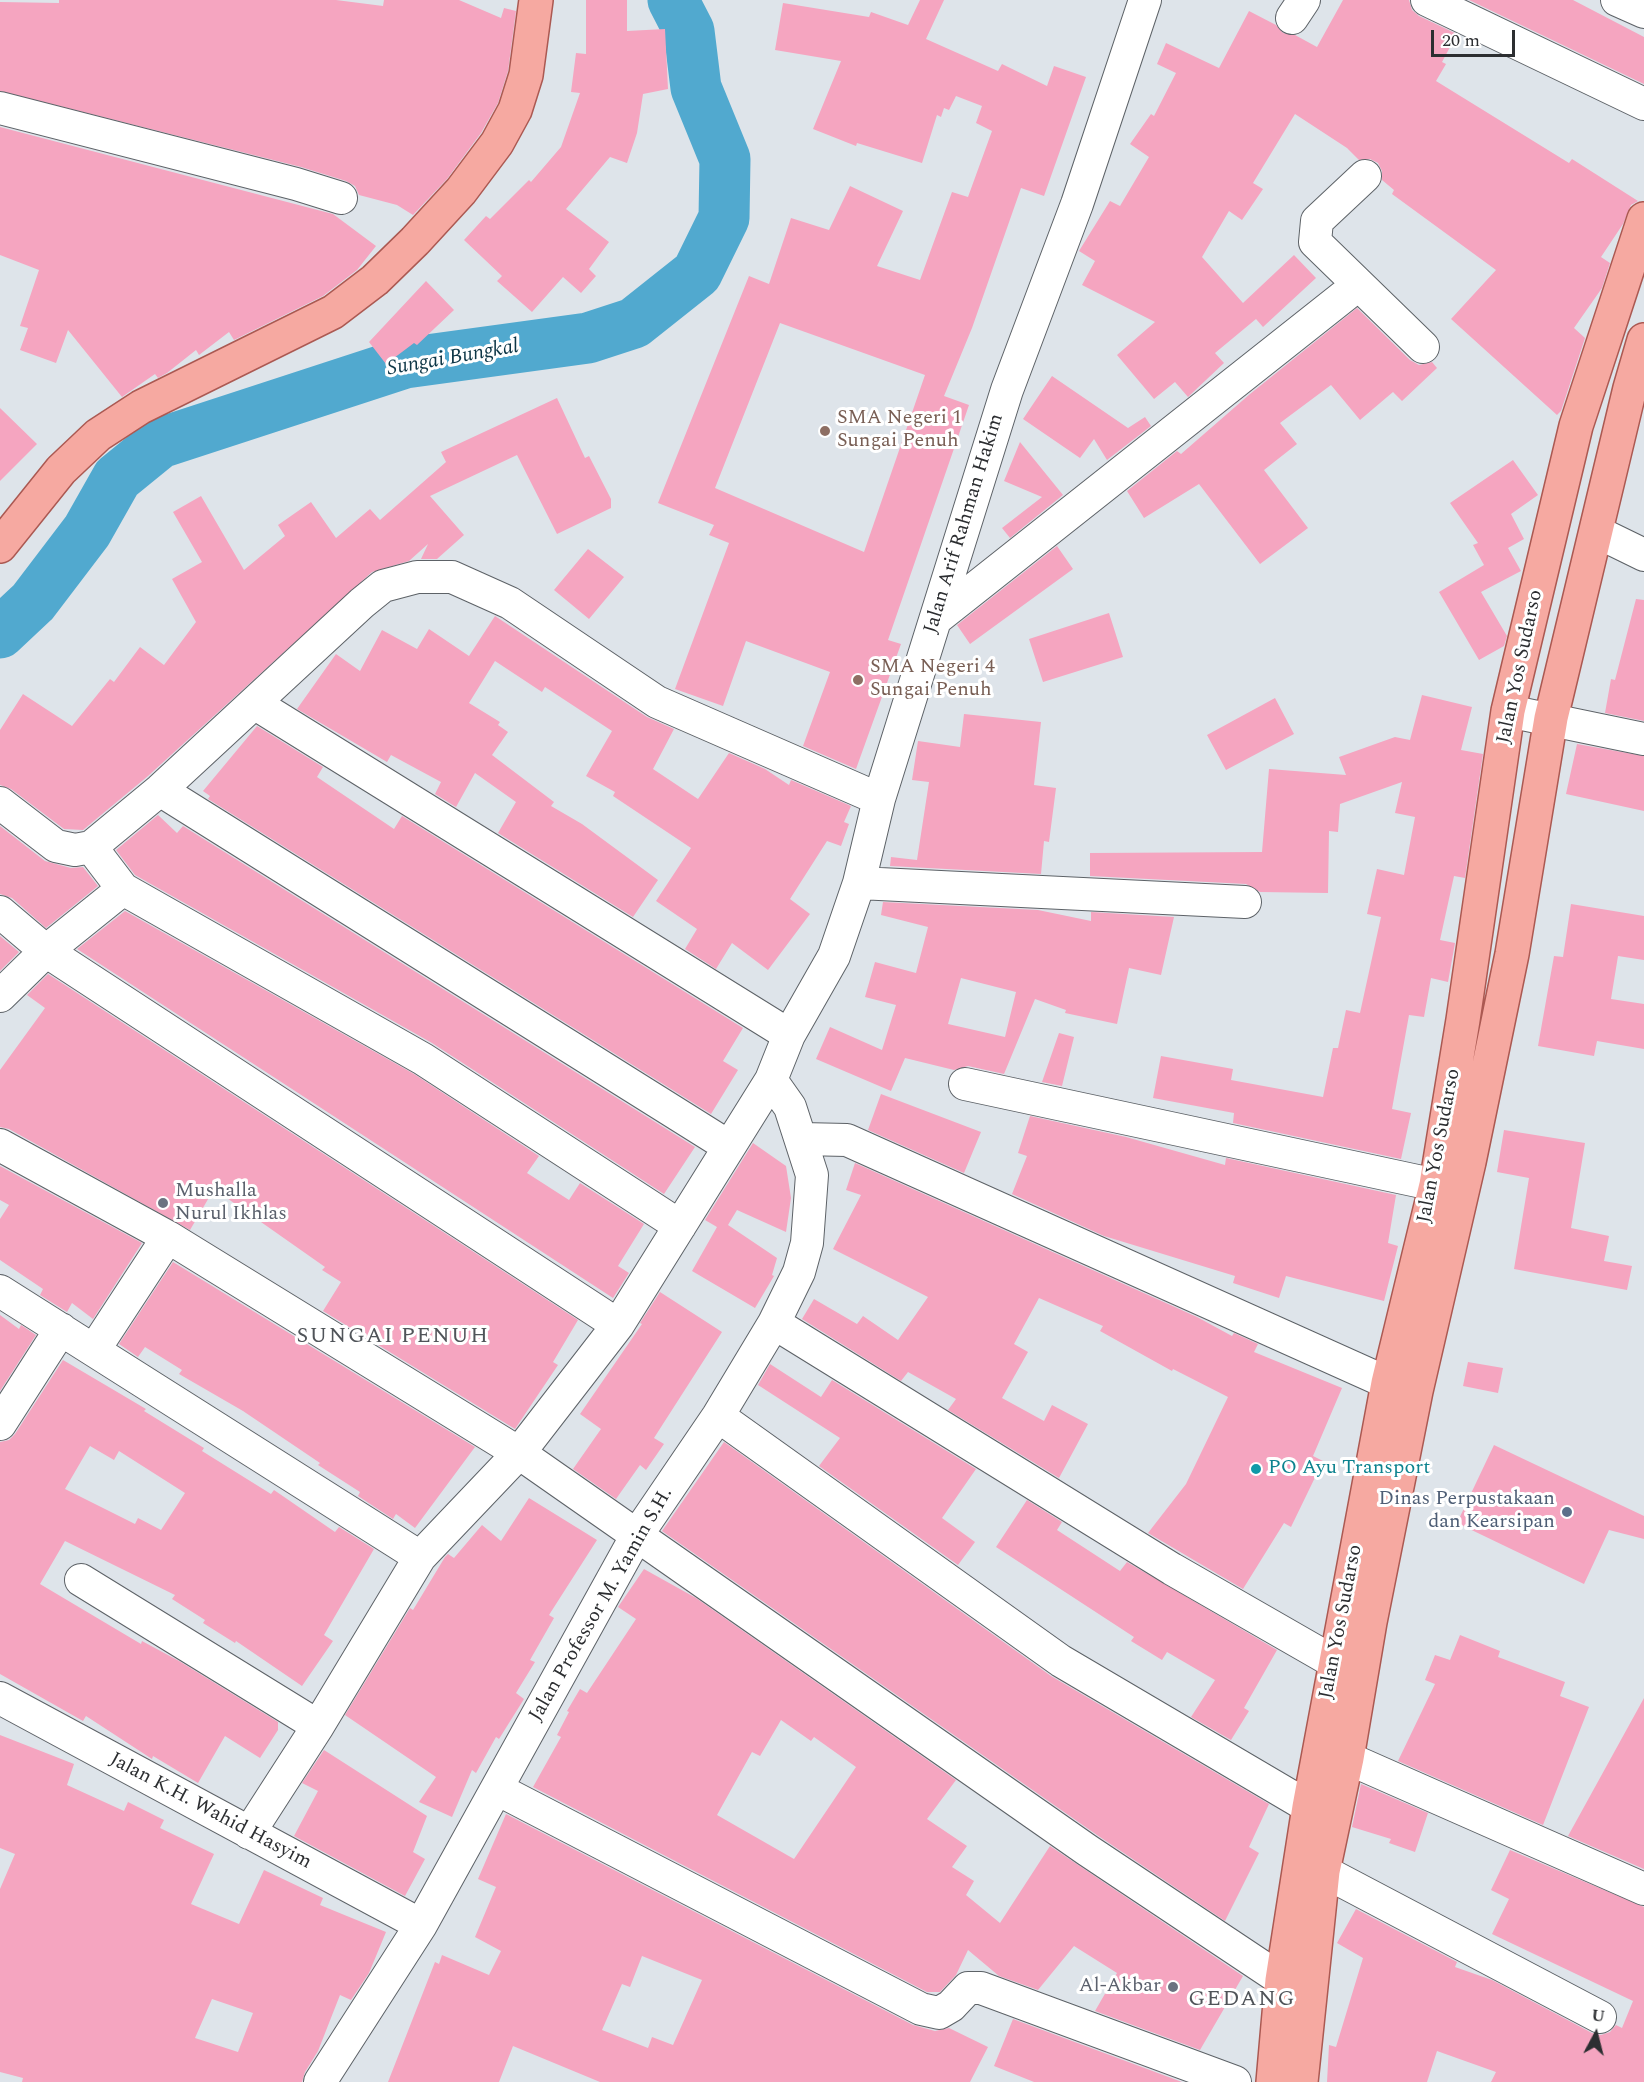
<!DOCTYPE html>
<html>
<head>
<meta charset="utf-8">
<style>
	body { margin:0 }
	#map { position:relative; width:1644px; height:2082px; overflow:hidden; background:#dee4ea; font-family:Spectral,serif }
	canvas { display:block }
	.north { position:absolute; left:1566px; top:2004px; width:60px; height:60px; -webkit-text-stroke:4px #fff; paint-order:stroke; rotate:7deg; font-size:16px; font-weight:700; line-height:24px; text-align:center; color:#2c2e31 }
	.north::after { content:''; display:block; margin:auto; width:21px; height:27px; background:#2c2e31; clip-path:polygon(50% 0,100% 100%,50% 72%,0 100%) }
	.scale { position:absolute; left:1431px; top:30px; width:84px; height:27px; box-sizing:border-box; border:3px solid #2c2e31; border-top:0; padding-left:8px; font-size:18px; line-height:21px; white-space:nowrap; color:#2c2e31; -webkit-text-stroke:4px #fff; paint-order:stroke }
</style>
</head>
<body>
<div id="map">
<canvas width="1644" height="2082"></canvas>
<div class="north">U</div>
<div class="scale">20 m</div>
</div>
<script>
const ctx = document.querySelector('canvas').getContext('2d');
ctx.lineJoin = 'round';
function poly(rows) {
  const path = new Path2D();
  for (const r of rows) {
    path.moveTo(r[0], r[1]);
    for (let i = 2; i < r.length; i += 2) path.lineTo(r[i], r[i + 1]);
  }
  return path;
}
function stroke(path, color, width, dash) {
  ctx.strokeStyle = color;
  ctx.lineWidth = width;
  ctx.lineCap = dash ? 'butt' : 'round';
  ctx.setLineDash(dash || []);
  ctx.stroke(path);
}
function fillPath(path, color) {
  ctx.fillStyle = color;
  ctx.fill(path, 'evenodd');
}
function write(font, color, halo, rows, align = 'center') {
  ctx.font = font + ' Spectral,serif';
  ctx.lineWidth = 6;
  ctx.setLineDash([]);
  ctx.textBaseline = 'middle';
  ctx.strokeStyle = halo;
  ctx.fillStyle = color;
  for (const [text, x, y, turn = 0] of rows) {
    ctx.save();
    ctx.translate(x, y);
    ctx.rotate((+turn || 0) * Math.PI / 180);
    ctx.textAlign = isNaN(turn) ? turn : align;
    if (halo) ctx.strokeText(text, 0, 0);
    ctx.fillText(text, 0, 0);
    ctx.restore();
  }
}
const river = poly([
	[0,633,33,602,87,531,117,478,160,443,405,363,588,338,634,323,697,273,724,218,725,159,696,88,689,31,673,0]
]);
const building = poly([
	[59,0,336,0,383,6,384,0,459,0,501,18,504,8,516,11,508,71,498,103,481,133,447,179,413,215,397,205,359,195,355,186,346,181,301,167,0,91,0,2,59,3],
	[586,0,627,0,627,31,665,29,668,89,643,94,637,133,627,163,610,157,566,209,609,242,589,269,596,276,581,293,563,277,532,312,497,281,502,276,464,240,486,216,490,219,529,180,531,182,561,147,580,93,571,92,576,53,586,54],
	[920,0,944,0,926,39,998,71,1002,64,1047,86,1054,66,1086,77,1044,196,1021,188,972,328,944,396,969,405,888,640,901,644,856,769,803,746,830,672,746,641,723,706,675,689,729,543,709,535,714,525,658,503,749,276,769,284,791,218,829,230,850,186,903,211,877,266,920,280,952,192,968,197,992,131,976,123,982,106,956,96,949,110,944,108,941,117,937,115,922,163,857,143,856,146,813,129,841,61,775,50,783,3,869,17,871,12,908,25],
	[780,323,925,375,864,552,715,488],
	[1343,0,1409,0,1412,10,1419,16,1457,34,1442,62,1446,64,1436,81,1569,163,1572,159,1638,201,1631,205,1623,224,1601,257,1610,263,1602,288,1574,328,1585,338,1561,411,1557,415,1451,319,1496,270,1392,194,1394,190,1382,180,1382,171,1378,163,1370,159,1359,160,1347,148,1295,114,1253,183,1263,189,1242,220,1229,211,1202,257,1243,303,1294,255,1316,278,1263,327,1256,319,1215,353,1224,363,1188,397,1175,382,1154,399,1117,355,1155,322,1082,285,1095,261,1079,251,1110,201,1120,206,1149,157,1130,144,1151,114,1154,116,1176,73,1157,64,1166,43,1219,68,1249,11,1276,25,1283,33,1295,35,1317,47],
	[1469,0,1573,0,1644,37,1644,84],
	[0,127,333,214,376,246,357,270,323,296,234,340,229,332,199,355,196,350,167,373,158,378,155,374,122,397,68,330,56,363,20,350,28,328,20,326,39,270,0,255],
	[426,281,454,310,417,345,414,343,386,364,369,342],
	[1357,308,1410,360,1419,365,1432,362,1437,368,1402,401,1393,392,1360,420,1331,385,1280,423,1297,444,1264,470,1308,528,1260,564,1199,484,1144,518,1127,491,1177,451,1181,454,1250,394],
	[1052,376,1128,428,1145,417,1151,426,1107,460,1094,439,1080,458,1023,419],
	[557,398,585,458,589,456,611,499,611,508,557,534,517,455,430,496,464,535,437,559,421,559,428,544,409,561,372,572,148,776,83,830,64,829,11,789,0,785,0,730,23,694,72,726,110,679,114,682,140,647,164,665,196,622,172,579,202,562,173,512,201,496,244,570,285,536,278,525,311,502,336,538,370,509,380,520,446,462,441,452],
	[0,408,37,444,0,481],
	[1020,442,1063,495,1010,538,1002,528,1042,497,1004,481],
	[1513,460,1538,495,1511,514,1524,539,1508,548,1521,571,1481,592,1507,636,1504,646,1479,660,1439,592,1484,565,1473,545,1478,543,1450,503],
	[1057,546,1073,569,970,644,957,625],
	[588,549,624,577,589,619,554,590],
	[1636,599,1644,600,1644,721,1605,713,1611,679,1615,680],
	[1109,613,1123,657,1043,682,1029,639],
	[495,616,647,717,674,729,653,769,698,799,729,753,765,769,789,785,791,780,851,806,844,822,849,824,841,846,827,841,790,899,810,914,768,970,732,943,716,969,685,949,697,929,656,901,691,848,613,796,615,792,586,776,612,731,545,687,542,692,495,661,469,703,500,722,498,725,508,732,492,755,554,802,551,806,582,824,658,880,633,917,498,833,516,802,475,773,456,807,435,794,441,782,391,755,387,762,297,709,336,654,360,671,382,630,417,649,429,629,469,656],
	[1422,695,1472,707,1461,750,1483,754,1465,878,1454,876,1440,940,1455,943,1448,982,1431,978,1424,1017,1409,1015,1392,1109,1411,1113,1401,1159,1233,1123,1234,1113,1153,1098,1161,1056,1233,1069,1231,1080,1323,1097,1333,1048,1338,1048,1346,1010,1360,1013,1381,917,1367,914,1377,869,1404,875,1415,817,1395,813,1402,782,1340,804,1338,832,1329,831,1328,893,1260,892,1246,884,1090,876,1090,853,1262,852,1269,769,1346,775,1339,757,1395,737,1410,740],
	[1275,698,1294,734,1226,770,1207,735],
	[964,714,1041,722,1034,785,1056,788,1049,842,1044,841,1041,874,890,866,891,857,917,860,929,782,912,780,918,741,960,747],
	[257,726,323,767,317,777,394,829,402,816,743,1028,723,1061,738,1070,711,1114,208,799,210,796,203,791],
	[1577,744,1644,756,1644,811,1566,794],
	[158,815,177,833,183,826,695,1147,664,1194,432,1043,135,875,116,850],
	[0,826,45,861,71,868,83,867,98,886,46,928,12,898,0,894],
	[883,902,1038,910,1091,921,1091,912,1174,917,1161,975,1129,968,1117,1024,1065,1013,1066,1010,1035,999,1004,1074,968,1066,954,1070,905,1058,891,1091,816,1059,830,1027,882,1050,896,1005,865,997,875,962,916,973,928,927,881,915],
	[961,978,1016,992,1005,1037,948,1024],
	[1571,904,1644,916,1644,960,1618,956,1611,999,1644,1004,1644,1049,1597,1041,1594,1056,1538,1046,1554,956,1563,957],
	[125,911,414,1074,539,1156,527,1173,569,1200,580,1183,644,1224,618,1266,629,1273,613,1298,77,949],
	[0,936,19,952,0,971],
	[48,974,578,1320,553,1362,558,1365,515,1429,323,1311,341,1282,322,1270,325,1267,214,1189,190,1230,9,1129,0,1127,0,1070,45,1008,27,995],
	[1059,1033,1074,1037,1062,1086,1042,1082],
	[881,1094,981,1132,964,1173,868,1130],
	[1030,1116,1126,1137,1225,1165,1226,1158,1396,1195,1388,1243,1398,1246,1384,1301,1286,1276,1279,1298,1233,1283,1235,1276,1104,1236,1012,1194,1027,1156,1018,1153],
	[1504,1130,1585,1143,1571,1228,1609,1236,1604,1261,1632,1266,1627,1290,1514,1269,1529,1178,1497,1172],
	[753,1143,786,1166,791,1198,786,1232,737,1210,728,1225,777,1258,772,1275,774,1276,755,1308,692,1271,717,1227,705,1220],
	[855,1163,1197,1317,1232,1336,1234,1333,1258,1344,1254,1352,1342,1388,1313,1456,1323,1461,1291,1527,1284,1523,1243,1589,1148,1533,1186,1484,1228,1397,1173,1369,1172,1371,1100,1331,1103,1326,1039,1298,1014,1344,1028,1352,1002,1398,1044,1421,1052,1405,1088,1424,1059,1478,948,1410,956,1399,908,1372,901,1381,802,1319,814,1299,857,1324,863,1316,898,1340,928,1297,833,1249,861,1195,846,1190],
	[0,1166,142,1243,93,1319,72,1303,67,1312,40,1295,43,1289,0,1260,0,1219,9,1205,0,1200],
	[173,1262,475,1447,415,1528,396,1514,393,1519,358,1496,360,1492,318,1465,320,1463,243,1411,179,1374,182,1370,145,1347,138,1357,119,1344],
	[660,1292,722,1332,654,1438,664,1444,646,1470,640,1465,616,1499,573,1469,601,1429,580,1414,642,1324,640,1323],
	[0,1315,19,1329,21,1325,36,1335,0,1391],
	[63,1360,146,1409,144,1411,204,1448,202,1451,271,1494,274,1490,335,1532,339,1527,374,1549,324,1635,333,1641,302,1686,236,1641,235,1643,203,1623,205,1620,172,1599,175,1595,65,1541,40,1584,141,1644,142,1641,179,1661,278,1722,278,1730,260,1758,225,1736,198,1783,153,1756,152,1759,86,1716,83,1721,0,1674,0,1442,9,1440,15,1434],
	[90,1446,114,1460,119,1451,185,1493,161,1530,138,1518,135,1524,65,1489],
	[1468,1362,1503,1368,1498,1393,1463,1386],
	[770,1364,821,1397,832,1380,976,1469,942,1518,975,1542,958,1565,819,1466,840,1438,758,1385],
	[724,1442,1051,1676,1269,1804,1249,1847,1259,1853,1225,1921,1097,1835,662,1531],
	[1494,1445,1644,1516,1644,1539,1609,1530,1584,1584,1457,1523],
	[529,1498,597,1540,549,1615,554,1618,530,1660,535,1662,516,1693,524,1699,499,1739,496,1737,476,1773,472,1770,452,1817,419,1802,436,1777,345,1715,410,1608,413,1610,445,1557,448,1554,454,1558,482,1525,501,1541],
	[1027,1500,1062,1522,1057,1530,1120,1571,1127,1562,1277,1650,1244,1708,1249,1711,1231,1740,1191,1717,1215,1680,1167,1652,1162,1660,1131,1641,1134,1637,996,1547],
	[644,1569,696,1598,956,1780,927,1819,967,1846,952,1867,974,1881,966,1895,1000,1923,1050,1846,1243,1976,1200,2050,1095,2011,1117,1973,1074,1946,1038,1990,999,1976,968,1950,956,1975,940,1992,927,1992,533,1787,561,1737,557,1735,569,1712,567,1711,580,1689,587,1693,636,1619,618,1607],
	[781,1720,811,1741,814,1737,856,1767,794,1859,717,1815,752,1752,760,1756],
	[1460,1635,1500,1651,1498,1657,1565,1682,1560,1696,1589,1707,1543,1825,1398,1761,1435,1684,1425,1680,1435,1655,1450,1660],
	[1644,1698,1644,1869,1568,1836],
	[0,1735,74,1764,67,1785,124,1811,128,1802,164,1820,160,1828,214,1854,191,1904,239,1924,264,1870,323,1898,320,1905,386,1932,369,1973,351,2000,340,1995,318,2051,305,2072,302,2082,22,2082,23,2078,0,2072,0,1889,15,1854,0,1848],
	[212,1999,253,2013,238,2052,195,2038],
	[324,1750,427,1816,413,1852,425,1859,405,1896,294,1836,318,1791,302,1783],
	[1361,1784,1428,1813,1415,1852,1389,1843,1391,1839,1352,1827],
	[506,1814,913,2025,935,2031,949,2028,988,2047,970,2082,600,2082,513,2046,499,2082,388,2082,435,1962,439,1964,442,1955,489,1975,501,1951,475,1937,496,1887,478,1879],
	[642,1956,702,1980,673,2045,652,2037,648,2048,602,2030,622,1984,630,1987],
	[1510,1850,1644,1907,1644,2082,1491,2082,1496,2072,1437,2051,1427,2082,1327,2082,1329,2045,1336,2047,1363,1958,1337,1943,1356,1909,1457,1962,1455,1967,1492,1980,1592,2033,1601,2035,1610,2032,1616,2025,1622,2028,1633,2001,1492,1934,1509,1899,1491,1890],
	[1013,2019,1182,2082,1034,2082,994,2066]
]);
const minor = poly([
	[1427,0,1644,104],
	[1617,0,1644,12],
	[1292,18,1304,0],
	[0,108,296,184,341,198],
	[1365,176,1317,221,1315,242,1423,347],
	[1597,532,1644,555],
	[936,619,1358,285],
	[254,703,789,1035],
	[1508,711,1644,739],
	[160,790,728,1146],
	[0,803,56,846,75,850,91,847,160,790,362,603,383,586,417,577,452,577,510,603,657,702,879,799],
	[91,847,123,889,423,1059,680,1226],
	[859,883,1245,902],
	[0,912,46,951,618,1325],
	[0,996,46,951,123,889],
	[965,1084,1436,1185],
	[802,1139,847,1140,1388,1383,1414,1390],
	[0,1145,168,1237,519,1453,1087,1850,1282,1980],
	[0,1291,420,1557],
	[774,1323,1172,1569,1334,1662],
	[94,1350,168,1237],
	[718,1416,1061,1661,1309,1807],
	[0,1424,61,1329],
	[81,1580,318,1726],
	[0,1698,421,1925],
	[1347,1758,1644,1889],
	[497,1789,921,2009,939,2013,951,2006,968,1988,981,1988,1235,2082],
	[249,1833,318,1726,420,1557,519,1453,618,1325,771,1080,789,1035,834,956,859,883,879,799,1007,390,1077,204,1145,0],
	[1323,1871,1600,2017],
	[320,2082,421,1925,637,1535,718,1416,774,1323,799,1272,807,1243,812,1175,790,1107,771,1080]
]);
const major = poly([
	[0,546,61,470,98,435,141,407,333,312,375,280,415,241,461,191,497,143,515,110,526,75,536,0],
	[1273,2082,1282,1980,1309,1807,1388,1383,1436,1185,1463,1020,1508,711,1576,426,1644,219],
	[1301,2082,1323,1871,1347,1758,1370,1622,1416,1391,1469,1162,1512,954,1551,718,1630,388,1644,340]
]);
const markers = [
	[825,431,6,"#8d6e63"],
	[858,680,6,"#8d6e63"],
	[163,1203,6,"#6b7280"],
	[1256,1469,6,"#0f9aa8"],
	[1567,1512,6,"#5c6f8a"],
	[1173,1987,6,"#6b7280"]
];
const educationNames = [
	["SMA Negeri 1",837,419],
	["Sungai Penuh",837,442],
	["SMA Negeri 4",870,668],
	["Sungai Penuh",870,691]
];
const streetNames = [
	["Jalan Arif Rahman Hakim",965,524,-73],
	["Jalan Yos Sudarso",1521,667,-78],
	["Jalan Yos Sudarso",1440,1146,-79],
	["Jalan Professor M. Yamin S.H.",602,1605,-60],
	["Jalan Yos Sudarso",1342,1622,-79],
	["Jalan K.H. Wahid Hasyim",210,1812,28]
];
const worshipNames = [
	["Mushalla",175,1192],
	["Nurul Ikhlas",175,1215],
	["Al-Akbar",1161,1987,"right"]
];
const cultureNames = [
	["PO Ayu Transport",1268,1469]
];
const serviceNames = [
	["Dinas Perpustakaan",1555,1500],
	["dan Kearsipan",1555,1523]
];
const waterNames = [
	["Sungai Bungkal",453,359,-10]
];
const quarterNames = [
	["SUNGAI PENUH",393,1338],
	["GEDANG",1242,2001]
];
stroke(river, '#51a9cf', 51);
fillPath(building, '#f5a5c0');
stroke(minor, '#5d6267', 34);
stroke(major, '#ab5952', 36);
stroke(minor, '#fff', 32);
stroke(major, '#f6a9a1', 33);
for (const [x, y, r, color] of markers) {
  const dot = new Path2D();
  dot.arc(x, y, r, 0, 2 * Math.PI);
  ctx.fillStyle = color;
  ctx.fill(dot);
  stroke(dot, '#fff', 2);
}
write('20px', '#785e54', '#fff', educationNames, 'left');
write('20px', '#2c2e31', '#fff', streetNames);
write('20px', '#5b616d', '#fff', worshipNames, 'left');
write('20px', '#0d838f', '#fff', cultureNames, 'left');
write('20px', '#4e5e75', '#fff', serviceNames, 'right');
write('italic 21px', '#0d3646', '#fff', waterNames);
ctx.letterSpacing = '1.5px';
write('22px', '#505459', '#fff', quarterNames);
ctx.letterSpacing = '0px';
</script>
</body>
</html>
